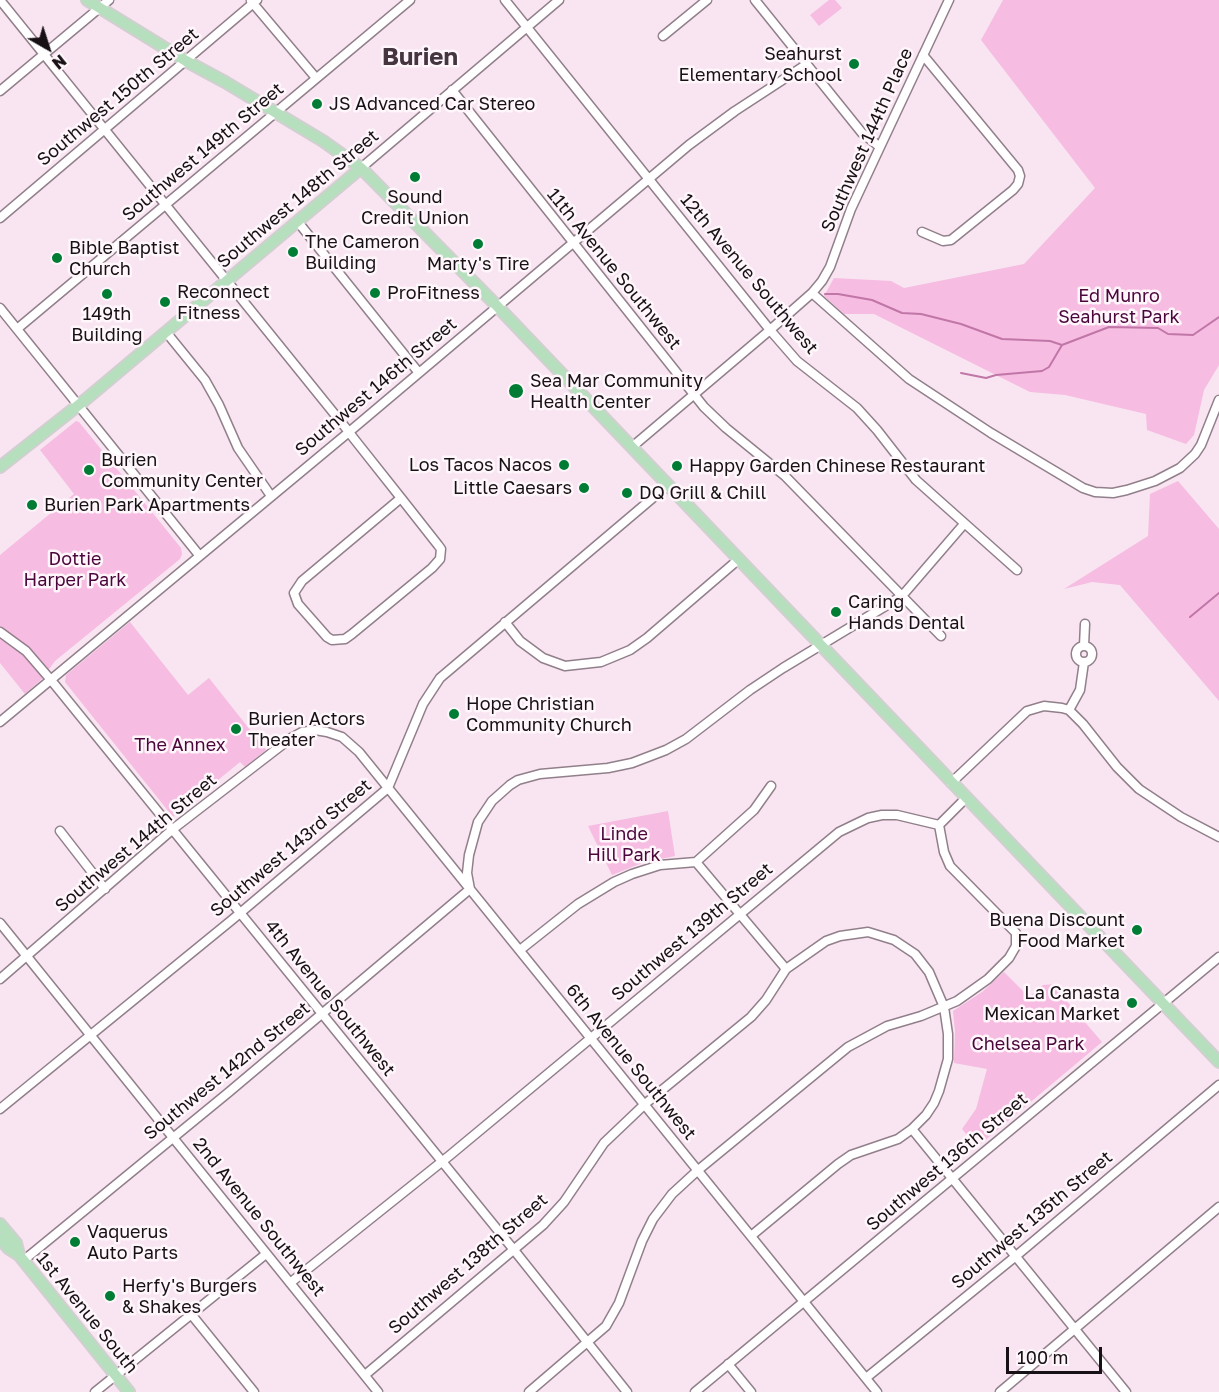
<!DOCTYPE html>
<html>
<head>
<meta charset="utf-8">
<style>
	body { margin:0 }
	#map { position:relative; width:1219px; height:1392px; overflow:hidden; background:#f8e5f1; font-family:"Golos Text",sans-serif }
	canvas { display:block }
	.north { position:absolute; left:18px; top:18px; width:60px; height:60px; -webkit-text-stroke:4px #fef6fa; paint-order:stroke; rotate:141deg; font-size:16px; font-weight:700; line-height:24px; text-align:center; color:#171014 }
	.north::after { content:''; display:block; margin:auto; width:21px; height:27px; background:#171014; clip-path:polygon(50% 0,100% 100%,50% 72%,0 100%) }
	.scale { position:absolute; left:1006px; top:1347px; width:96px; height:27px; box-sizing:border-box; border:3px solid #171014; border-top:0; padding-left:8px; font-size:18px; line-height:21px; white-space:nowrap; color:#171014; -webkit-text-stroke:4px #fef6fa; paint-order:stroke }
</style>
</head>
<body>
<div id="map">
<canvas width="1219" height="1392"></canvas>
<div class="north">N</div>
<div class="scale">100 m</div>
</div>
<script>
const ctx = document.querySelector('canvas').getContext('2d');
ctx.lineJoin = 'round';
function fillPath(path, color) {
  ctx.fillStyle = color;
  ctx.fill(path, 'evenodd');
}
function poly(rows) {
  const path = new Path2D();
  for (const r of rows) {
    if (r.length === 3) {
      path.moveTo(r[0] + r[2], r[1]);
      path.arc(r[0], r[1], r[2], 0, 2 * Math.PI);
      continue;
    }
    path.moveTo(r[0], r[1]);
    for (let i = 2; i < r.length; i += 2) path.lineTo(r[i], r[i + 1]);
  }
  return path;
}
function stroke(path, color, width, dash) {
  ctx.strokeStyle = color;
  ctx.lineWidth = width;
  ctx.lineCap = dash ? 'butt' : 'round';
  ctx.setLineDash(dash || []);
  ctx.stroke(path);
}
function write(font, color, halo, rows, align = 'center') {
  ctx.font = font + ' "Golos Text",sans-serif';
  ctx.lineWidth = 5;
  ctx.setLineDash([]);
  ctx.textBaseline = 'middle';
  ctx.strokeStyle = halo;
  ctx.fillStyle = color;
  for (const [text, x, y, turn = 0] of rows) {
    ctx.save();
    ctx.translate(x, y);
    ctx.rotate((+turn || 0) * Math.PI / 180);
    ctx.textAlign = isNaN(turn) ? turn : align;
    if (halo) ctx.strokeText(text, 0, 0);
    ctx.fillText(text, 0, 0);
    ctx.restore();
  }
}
const green = poly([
	[829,0,835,0,842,8,819,26,810,15],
	[1003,0,1219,0,1219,365,1204,390,1194,435,1186,444,1147,430,1146,414,1065,395,1030,392,874,314,844,314,824,296,834,278,891,281,904,288,1024,264,1095,188,981,40],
	[76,421,79,422,181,548,182,554,180,559,55,661,41,680,25,694,0,663,0,555,74,494,40,450],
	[1178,481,1219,529,1219,701,1120,585,1092,582,1064,589,1148,536,1150,494],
	[130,622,188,695,209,678,266,750,245,767,240,762,173,817,65,682,66,675],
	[668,811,675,856,642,863,612,875,588,826],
	[1004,972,1029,997,1043,985,1056,984,1059,992,1102,1042,977,1147,962,1129,976,1109,987,1069,954,1063,955,1032,953,1011,982,992]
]);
const stream = poly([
	[825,294,838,294,872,300,902,313,921,314,961,324,1002,339,1050,341,1062,345,1109,327,1158,328,1168,334,1193,335,1219,317],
	[961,373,986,378,996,375,1042,371,1049,367,1062,345],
	[1190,617,1219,593]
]);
const minor = poly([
	[0,0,345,427,355,440,401,498,438,545,441,549,440,559,432,568,352,634,345,639,332,640,327,637,298,604,294,593,302,581,401,498],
	[505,0,770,330,797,361,857,408,877,430,916,480,1017,570],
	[755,0,862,133,880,147],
	[251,1,316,78],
	[663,36,707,0],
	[452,90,704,407,726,428,785,476,941,636],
	[0,91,109,0],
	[361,168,559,0],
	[0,218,257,0],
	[298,222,419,373],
	[922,232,943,241,951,240,1013,190,1018,184,1020,176,1018,170,923,55],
	[812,293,909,379,991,433,1083,488,1095,492,1113,493,1127,490,1155,481,1180,468,1195,454,1201,445,1219,400],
	[0,308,199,555],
	[17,329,410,0],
	[166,332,205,380,219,405,238,448,271,496],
	[632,447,770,330,812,293,822,281,830,267,851,209,880,147,949,0],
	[505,622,520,641,543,658,565,666,601,662,630,650,647,638,739,559],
	[0,632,26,651,51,680,514,1250,627,1392],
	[1084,654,8],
	[1084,646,1085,624],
	[1069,710,1080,690,1084,662],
	[0,722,349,432,689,145,735,111,807,64],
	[951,783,1027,711,1044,706,1062,708,1069,710,1083,724,1117,767,1139,789,1181,817,1219,837],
	[60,831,105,889],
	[696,862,786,969],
	[0,923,378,1392],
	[520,950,578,904,614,882,632,874,660,865,696,862,754,810,771,786],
	[0,979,173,829,291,738,302,732,315,730,327,732,342,737,359,752,877,1392],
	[0,1109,233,919,388,788,423,704,440,678,668,485],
	[751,1236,838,1164,851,1155,898,1139,912,1129],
	[24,1260,229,1092,470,889,467,873,469,855,478,822,492,801,510,785,518,780,540,774,608,768,632,763,666,750,686,739,750,690,783,668,902,596,964,524],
	[290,1283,449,1156,839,832,868,818,882,815,897,815,939,825],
	[191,1314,254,1392],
	[728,1364,751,1392],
	[365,1375,543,1225,564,1202,604,1143,645,1104,751,1017,766,1000,786,969,826,941,840,936,868,932,894,940,915,954,929,972,944,1007,948,1034,948,1059,939,1091,934,1103,926,1115,912,1129,1126,1392],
	[866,1378,1016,1256,1219,1085],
	[95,1392,266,1254],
	[529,1392,606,1326,619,1303,642,1241,653,1219,672,1194,697,1171,848,1047,887,1026,921,1016,957,1001,988,979,1009,958,1016,946,1016,933,950,866,944,852,939,825,966,798],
	[695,1392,1219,957],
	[1000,1392,1219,1207]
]);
const major = poly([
	[87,0,186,61,225,82,323,141,361,168,497,306,1219,1062],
	[0,467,85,400,361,168],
	[0,1224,16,1243,19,1255],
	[0,1238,8,1248,19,1255,129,1392]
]);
const markers = [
	[854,64,6,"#007c34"],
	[317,104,6,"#007c34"],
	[415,177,6,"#007c34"],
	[478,244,6,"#007c34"],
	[293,252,6,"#007c34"],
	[57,258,6,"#007c34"],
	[375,293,6,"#007c34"],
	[107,294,6,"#007c34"],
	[165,302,6,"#007c34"],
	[516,391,8,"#007c34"],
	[564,465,6,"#007c34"],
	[677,466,6,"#007c34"],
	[89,470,6,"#007c34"],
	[584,488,6,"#007c34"],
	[627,493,6,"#007c34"],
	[32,505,6,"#007c34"],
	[836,612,6,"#007c34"],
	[454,714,6,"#007c34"],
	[236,729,6,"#007c34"],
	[1137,930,6,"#007c34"],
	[1132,1003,6,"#007c34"],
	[75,1242,6,"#007c34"],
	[110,1296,6,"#007c34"]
];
const poiNames = [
	["Seahurst",842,54,"right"],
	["Elementary School",842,75,"right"],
	["JS Advanced Car Stereo",329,104],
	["Sound",415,197,"center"],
	["Credit Union",415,218,"center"],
	["The Cameron",305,242],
	["Building",305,263],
	["Bible Baptist",69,248],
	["Church",69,269],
	["Marty's Tire",478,264,"center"],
	["Reconnect",177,292],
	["Fitness",177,313],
	["ProFitness",387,293],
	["149th",107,314,"center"],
	["Building",107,335,"center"],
	["Sea Mar Community",530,381],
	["Health Center",530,402],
	["Burien",101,460],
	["Community Center",101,481],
	["Los Tacos Nacos",552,465,"right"],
	["Happy Garden Chinese Restaurant",689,466],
	["Little Caesars",572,488,"right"],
	["DQ Grill & Chill",639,493],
	["Burien Park Apartments",44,505],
	["Caring",848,602],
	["Hands Dental",848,623],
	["Hope Christian",466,704],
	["Community Church",466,725],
	["Burien Actors",248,719],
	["Theater",248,740],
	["Buena Discount",1125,920,"right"],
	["Food Market",1125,941,"right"],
	["La Canasta",1120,993,"right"],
	["Mexican Market",1120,1014,"right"],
	["Vaquerus",87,1232],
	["Auto Parts",87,1253],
	["Herfy's Burgers",122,1286],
	["& Shakes",122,1307]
];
const streetNames = [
	["Southwest 150th Street",118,97,-40],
	["Southwest 144th Place",867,140,-66],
	["Southwest 149th Street",203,152,-40],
	["Southwest 148th Street",298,199,-40],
	["11th Avenue Southwest",614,269,51],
	["12th Avenue Southwest",749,274,50],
	["Southwest 146th Street",376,387,-40],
	["Southwest 144th Street",136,843,-40],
	["Southwest 143rd Street",291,848,-40],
	["Southwest 139th Street",692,932,-40],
	["4th Avenue Southwest",330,998,51],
	["6th Avenue Southwest",631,1062,51],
	["Southwest 142nd Street",227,1071,-39],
	["Southwest 136th Street",947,1162,-40],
	["2nd Avenue Southwest",259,1217,51],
	["Southwest 135th Street",1032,1220,-40],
	["Southwest 138th Street",468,1264,-41],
	["1st Avenue South",87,1313,51]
];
const parkNames = [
	["Ed Munro",1119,296],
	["Seahurst Park",1119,317],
	["Dottie",75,559],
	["Harper Park",75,580],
	["The Annex",180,745],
	["Linde",624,834],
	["Hill Park",624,855],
	["Chelsea Park",1028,1044]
];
const districtNames = [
	["Burien",420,57]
];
fillPath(green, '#f6bce1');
stroke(stream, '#c176a8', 2);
stroke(minor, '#917f8a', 11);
stroke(major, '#d1cfd0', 14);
stroke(minor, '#fff', 8);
stroke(major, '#b6dfbe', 10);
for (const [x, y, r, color] of markers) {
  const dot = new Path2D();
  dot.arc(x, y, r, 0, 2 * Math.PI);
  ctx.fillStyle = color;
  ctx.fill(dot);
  stroke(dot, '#fef6fa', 2);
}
write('18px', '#171014', '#fef6fa', poiNames, 'left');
write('18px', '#171014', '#fef6fa', streetNames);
write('18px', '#4a053a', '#fef6fa', parkNames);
write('bold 24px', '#44353e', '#fef6fa', districtNames);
</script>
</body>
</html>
